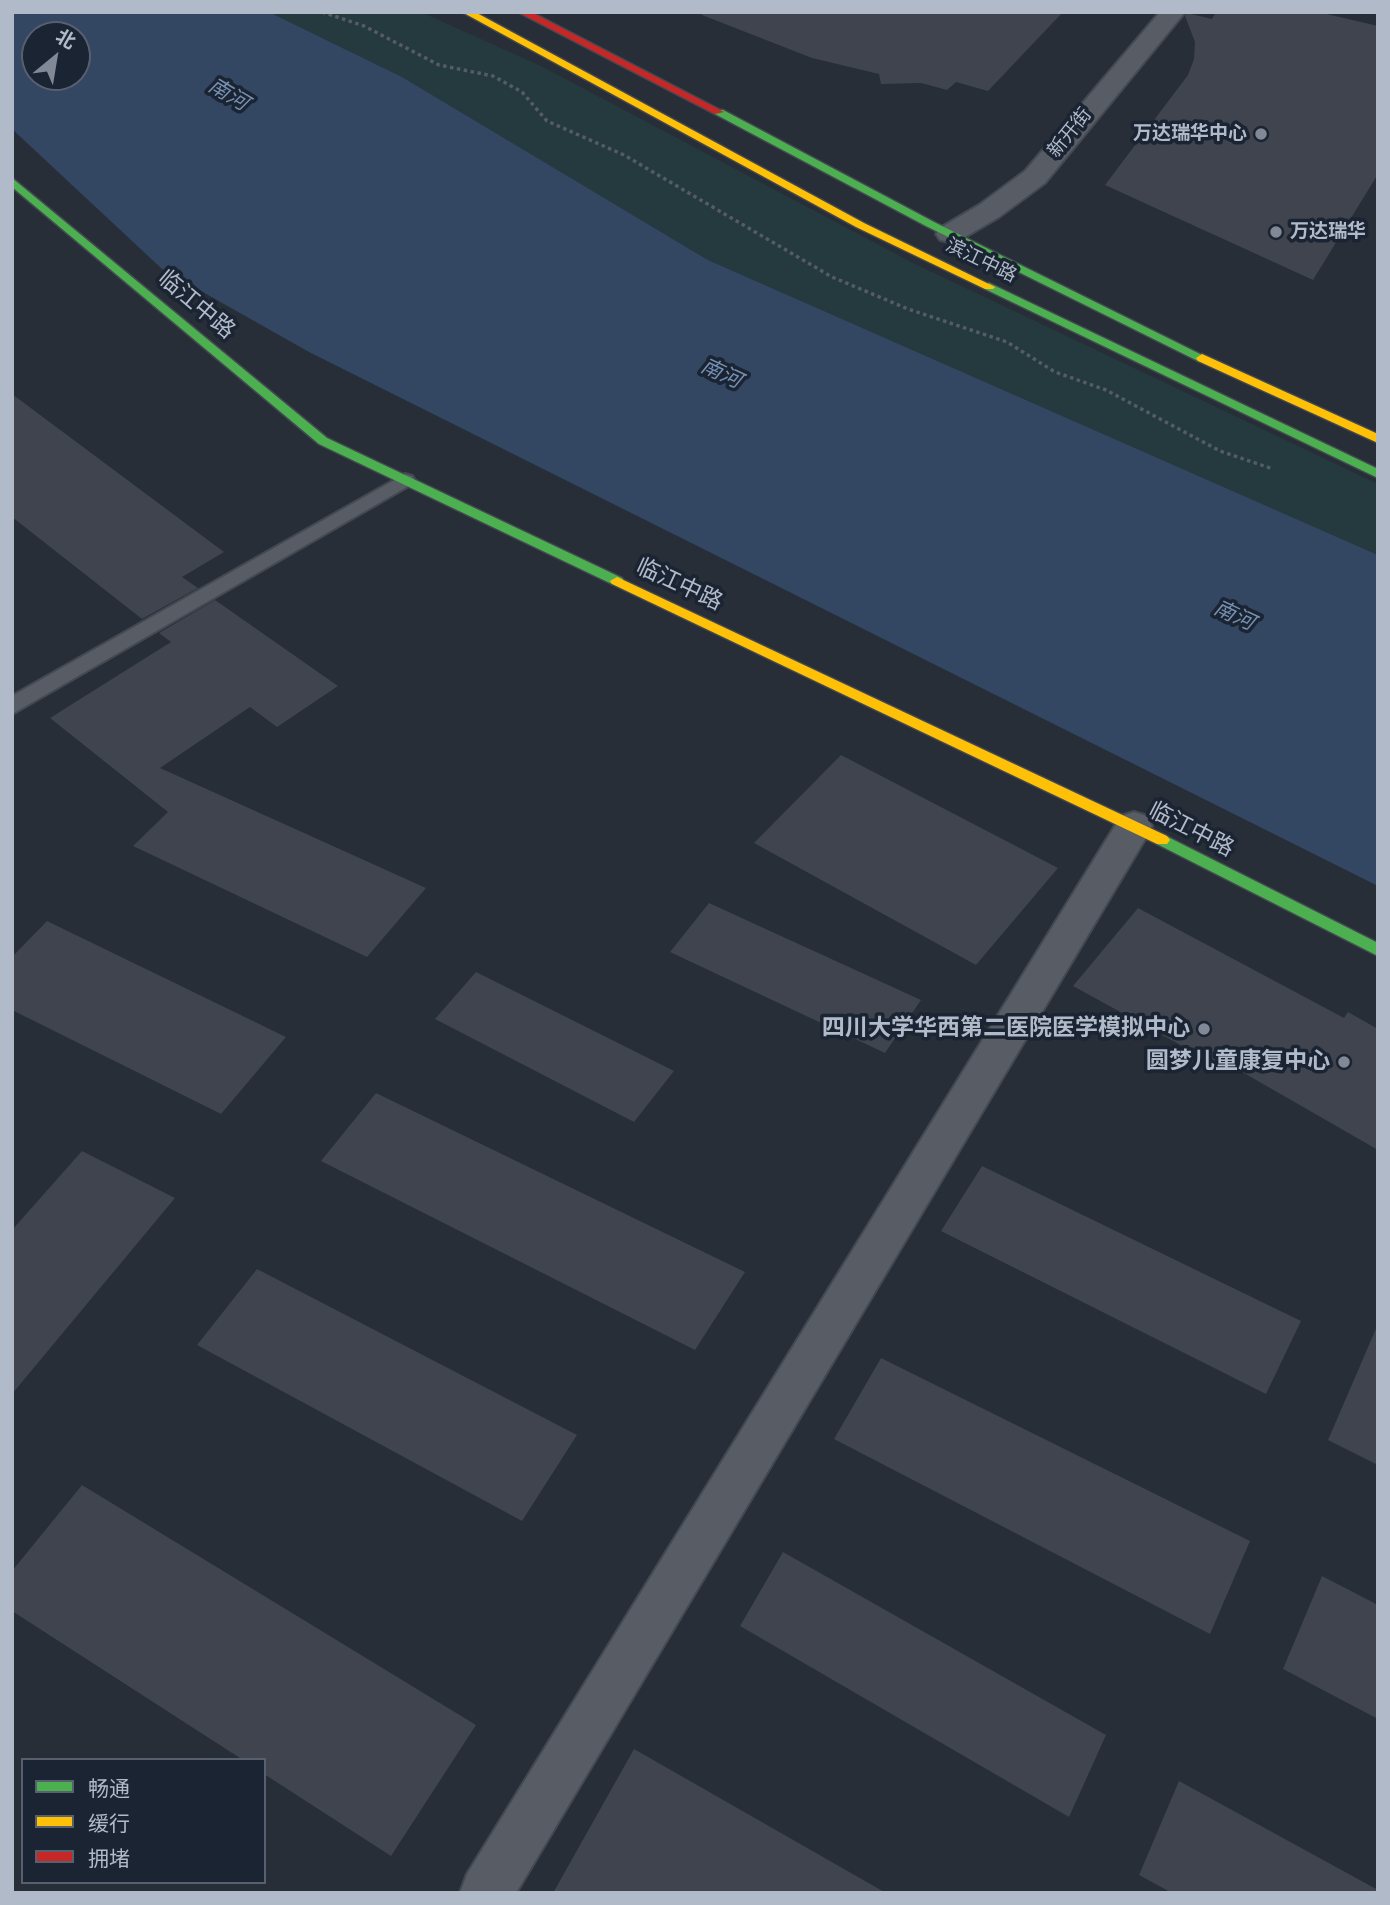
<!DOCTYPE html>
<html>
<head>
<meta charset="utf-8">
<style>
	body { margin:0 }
	#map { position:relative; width:1390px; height:1905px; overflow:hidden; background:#272e38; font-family:"Fira Sans Condensed","Noto Sans SC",sans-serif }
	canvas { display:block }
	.frame { position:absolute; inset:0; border:14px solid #b1bac9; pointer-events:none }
	.legend { position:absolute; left:21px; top:1758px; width:245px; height:126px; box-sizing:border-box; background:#1b2432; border:2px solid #57606e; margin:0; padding:9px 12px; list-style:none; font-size:21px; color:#b1bac9 }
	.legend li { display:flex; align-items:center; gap:14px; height:35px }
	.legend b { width:35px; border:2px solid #57606e }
	.north { position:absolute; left:21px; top:21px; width:70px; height:70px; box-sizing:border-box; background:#1b2432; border:2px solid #57606e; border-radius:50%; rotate:30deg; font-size:19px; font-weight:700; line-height:28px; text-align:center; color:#b1bac9 }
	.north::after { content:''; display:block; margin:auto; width:24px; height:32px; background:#818996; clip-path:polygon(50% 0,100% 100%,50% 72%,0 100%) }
</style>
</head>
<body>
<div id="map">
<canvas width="1390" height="1905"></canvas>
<div class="frame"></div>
<ul class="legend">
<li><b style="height:9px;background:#4caf50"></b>畅通</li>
<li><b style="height:9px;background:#ffc107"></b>缓行</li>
<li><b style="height:9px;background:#c62828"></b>拥堵</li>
</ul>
<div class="north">北</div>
</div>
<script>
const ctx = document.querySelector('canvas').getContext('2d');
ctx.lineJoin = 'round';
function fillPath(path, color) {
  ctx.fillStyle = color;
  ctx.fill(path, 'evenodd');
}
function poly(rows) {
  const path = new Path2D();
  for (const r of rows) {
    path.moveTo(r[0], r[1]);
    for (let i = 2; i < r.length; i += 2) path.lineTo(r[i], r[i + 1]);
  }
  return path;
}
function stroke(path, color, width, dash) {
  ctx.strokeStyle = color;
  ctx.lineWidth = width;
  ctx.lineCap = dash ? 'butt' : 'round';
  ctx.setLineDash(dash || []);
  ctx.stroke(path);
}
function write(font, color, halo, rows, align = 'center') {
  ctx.font = font + ' "Fira Sans Condensed","Noto Sans SC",sans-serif';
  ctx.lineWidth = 7;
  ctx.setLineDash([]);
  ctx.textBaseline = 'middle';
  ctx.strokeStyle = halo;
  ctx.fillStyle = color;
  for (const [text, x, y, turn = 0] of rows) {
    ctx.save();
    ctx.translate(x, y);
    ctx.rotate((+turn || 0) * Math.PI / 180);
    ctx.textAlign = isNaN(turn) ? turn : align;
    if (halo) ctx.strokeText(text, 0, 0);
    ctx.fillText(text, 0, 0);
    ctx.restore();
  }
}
const green = poly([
	[269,12,421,12,543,67,913,263,1378,484,1378,555,708,260,402,77]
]);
const water = poly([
	[12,12,269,12,402,77,708,260,1378,555,1378,886,309,352,162,269,12,129],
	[35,35,77,35,77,77,35,77]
]);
const building = poly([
	[703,12,1063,12,988,91,956,82,947,90,921,83,881,84,879,74,812,58,702,15],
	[1216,12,1318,12,1378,26,1378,174,1313,280,1105,185,1188,75,1194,59,1195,42,1185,16,1187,13,1212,19],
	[12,394,224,552,182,577,198,588,142,619,12,517],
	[215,600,338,686,277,727,250,707,160,768,426,888,367,957,133,846,168,812,50,718,171,642,159,633],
	[841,755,1058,868,976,965,754,843],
	[709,903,921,1000,885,1053,670,952],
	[1138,908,1344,1018,1348,1012,1378,1029,1378,1150,1230,1065,1226,1070,1073,986],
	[47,921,286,1037,221,1114,12,1010,12,957],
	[476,972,674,1071,634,1122,435,1019],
	[376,1093,745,1272,695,1350,321,1161],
	[82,1151,175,1198,12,1394,12,1230],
	[982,1166,1301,1321,1266,1394,941,1231],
	[257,1269,577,1435,522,1521,197,1345],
	[1378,1324,1378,1465,1328,1440],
	[881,1358,1250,1541,1210,1634,834,1439],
	[82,1485,476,1725,391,1856,264,1774,264,1760,243,1760,12,1611,12,1571],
	[783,1552,1106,1735,1069,1817,740,1626],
	[1322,1576,1378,1605,1378,1719,1283,1669],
	[634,1749,886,1893,553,1893],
	[1179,1781,1378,1890,1378,1893,1172,1893,1139,1875]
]);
const path = poly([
	[322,12,364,26,439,65,493,76,522,92,547,121,624,155,832,277,908,309,1007,342,1055,372,1106,390,1220,451,1273,469]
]);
const lane = poly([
	[405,474,412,476,415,480,412,484,12,714,12,696,405,474]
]);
const street = poly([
	[1160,12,1185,12,1045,183,999,217,960,240,950,242,940,240,936,234,940,228,979,205,1025,171,1160,12],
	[1134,812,1147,816,1152,826,1147,836,516,1893,460,1893,467,1874,1121,816,1134,812]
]);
const fast = poly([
	[715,110,723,110,934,222,1208,358,1202,362,1198,361,926,226,715,114,715,110],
	[12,178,327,438,622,578,624,581,622,584,612,584,319,444,12,187,12,178],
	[989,283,1378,469,1378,478,985,289,985,285,989,283],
	[1162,834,1378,943,1378,956,1157,844,1154,840,1162,834]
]);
const slow = poly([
	[462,12,475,12,864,223,995,287,993,289,985,289,856,227,462,12],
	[1202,354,1378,434,1378,443,1198,361,1196,358,1202,354],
	[617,577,1167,836,1170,840,1167,844,1157,844,612,584,610,581,617,577]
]);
const jam = poly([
	[518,12,531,12,724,112,715,114,518,12]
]);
const markers = [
	[1261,134,7,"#818996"],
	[1276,232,7,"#818996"],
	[1204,1029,7,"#818996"],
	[1344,1062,7,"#818996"]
];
const farStreetnames = [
	["新开街",1070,133,-51],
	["滨江中路",981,261,26]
];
const farPoinames = [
	["万达瑞华中心",1247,134],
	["万达瑞华",1290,232,"left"]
];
const farWaternames = [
	["南河",228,95,31],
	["南河",721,374,25],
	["南河",1234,616,25]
];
const streetNames = [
	["临江中路",196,305,40],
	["临江中路",679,585,25],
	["临江中路",1191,830,27]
];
const poiNames = [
	["四川大学华西第二医院医学模拟中心",1190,1029],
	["圆梦儿童康复中心",1330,1062]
];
fillPath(green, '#243a3e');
fillPath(water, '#334662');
fillPath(building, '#3f444e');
stroke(lane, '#444951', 4);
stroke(street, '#444951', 4);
stroke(fast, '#444951', 3);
stroke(slow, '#444951', 3);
stroke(jam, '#444951', 3);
stroke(path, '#555c63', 3.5, [3.5, 3.5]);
fillPath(lane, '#585d65');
fillPath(street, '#585d65');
fillPath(fast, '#4caf50');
fillPath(slow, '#ffc107');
fillPath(jam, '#c62828');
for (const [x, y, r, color] of markers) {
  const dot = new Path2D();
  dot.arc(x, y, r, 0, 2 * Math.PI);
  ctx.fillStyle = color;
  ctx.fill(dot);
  stroke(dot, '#1b2432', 2.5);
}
write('19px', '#b1bac9', '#1b2432', farStreetnames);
write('bold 19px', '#b1bac9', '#1b2432', farPoinames, 'right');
write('italic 21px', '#7690b3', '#1b2432', farWaternames);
write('23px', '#b1bac9', '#1b2432', streetNames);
write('bold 23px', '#b1bac9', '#1b2432', poiNames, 'right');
</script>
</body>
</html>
